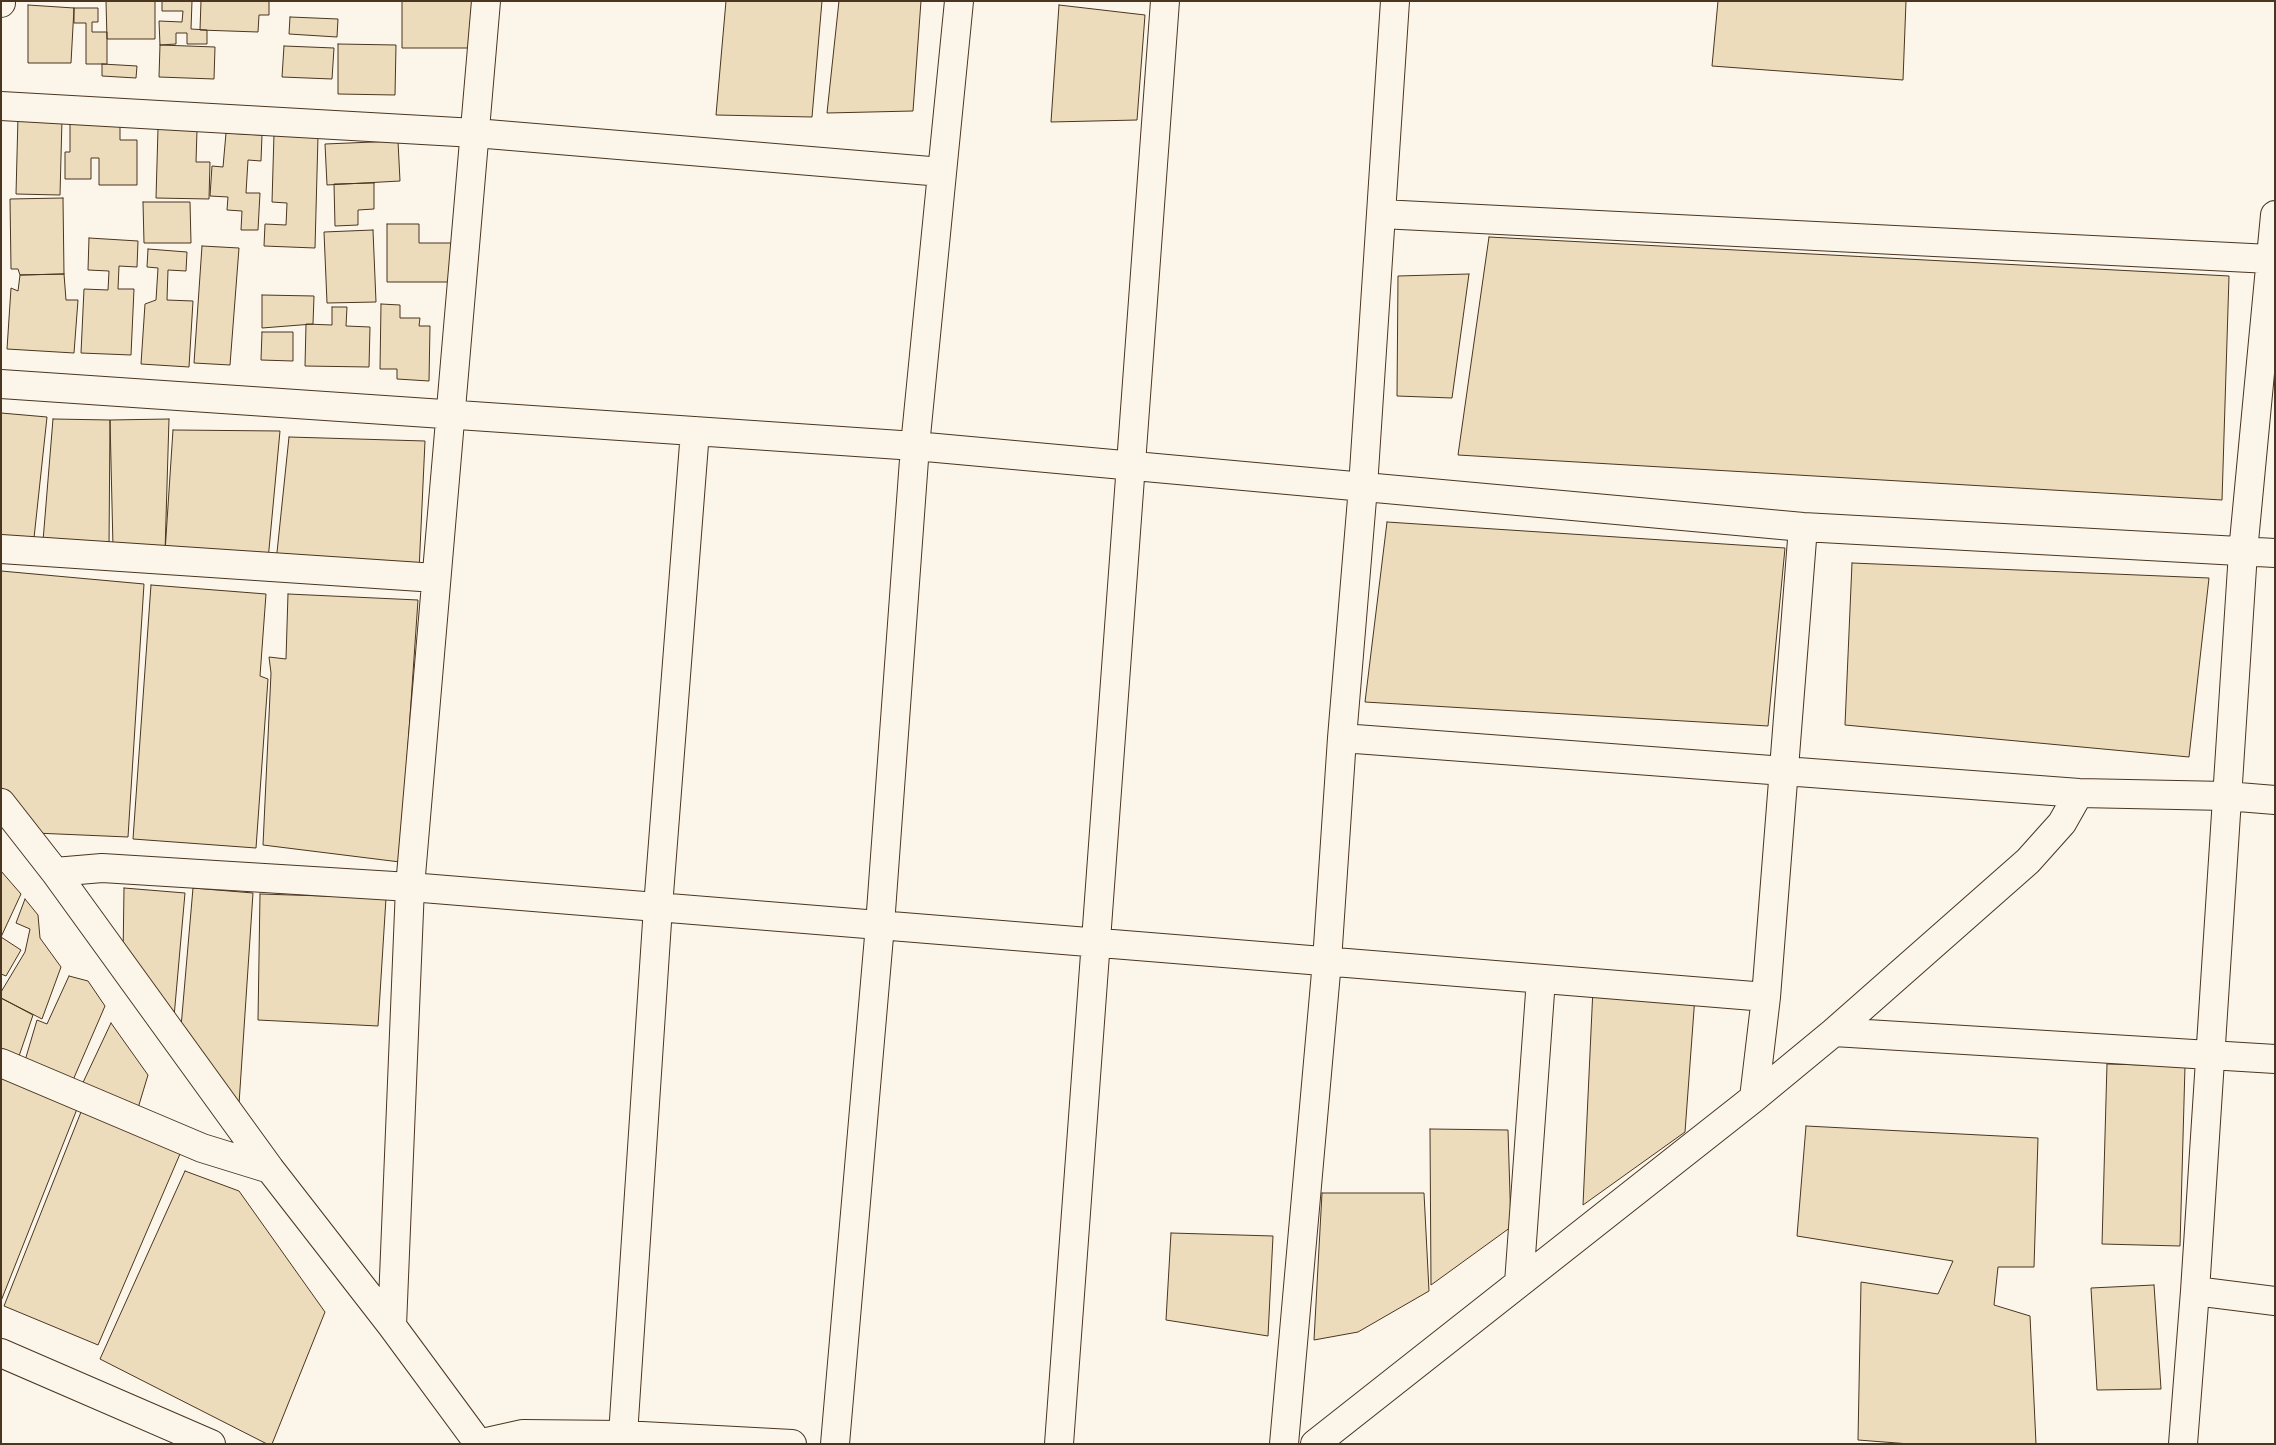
<!DOCTYPE html>
<html>
<head>
<meta charset="utf-8">
<style>
	body { margin:0 }
	#map { position:relative; width:2276px; height:1445px; overflow:hidden; background:#fbf6e9; font-family:"Roboto Condensed",sans-serif }
	canvas { display:block }
	.frame { position:absolute; inset:0; border:2px solid #4a3520; pointer-events:none }
</style>
</head>
<body>
<div id="map">
<canvas width="2276" height="1445"></canvas>
<div class="frame"></div>
</div>
<script>
const ctx = document.querySelector('canvas').getContext('2d');
ctx.lineJoin = 'round';
function fillPath(path, color) {
  ctx.fillStyle = color;
  ctx.fill(path, 'evenodd');
}
function poly(rows) {
  const path = new Path2D();
  for (const r of rows) {
    path.moveTo(r[0], r[1]);
    for (let i = 2; i < r.length; i += 2) path.lineTo(r[i], r[i + 1]);
  }
  return path;
}
function stroke(path, color, width, dash) {
  ctx.strokeStyle = color;
  ctx.lineWidth = width;
  ctx.lineCap = dash ? 'butt' : 'round';
  ctx.setLineDash(dash || []);
  ctx.stroke(path);
}
const building = poly([
	[106,1,155,1,155,39,107,39,106,1],
	[162,1,192,1,191,29,207,30,207,44,187,44,187,33,176,33,176,44,160,45,159,21,182,22,183,11,162,11,162,1],
	[201,1,269,1,269,15,259,15,258,32,200,30,201,1],
	[402,1,472,1,472,48,402,48,402,1],
	[726,1,822,1,812,117,716,115,726,1],
	[839,1,921,1,913,111,827,113,839,1],
	[1718,1,1906,1,1903,80,1712,66,1718,1],
	[28,5,74,8,71,63,28,63,28,5],
	[1059,5,1145,15,1137,120,1051,122,1059,5],
	[74,8,98,8,98,22,92,22,92,32,107,32,107,64,86,64,86,23,74,23,74,8],
	[290,17,338,19,337,37,289,34,290,17],
	[338,44,396,45,395,95,338,94,338,44],
	[160,45,215,47,214,79,159,77,160,45],
	[284,46,334,48,332,79,282,77,284,46],
	[102,64,137,66,136,78,102,76,102,64],
	[18,117,62,119,60,195,16,194,18,117],
	[70,122,120,122,120,140,137,140,137,185,99,185,99,158,91,158,91,179,65,179,65,152,70,152,70,122],
	[158,129,197,130,196,162,210,162,209,199,156,198,158,129],
	[226,133,262,135,261,161,248,160,246,193,260,193,258,230,241,230,242,211,227,210,228,197,210,196,212,166,223,167,226,133],
	[274,134,318,136,315,248,264,246,265,224,286,225,287,203,272,202,274,134],
	[398,141,400,181,327,185,325,144,398,141],
	[374,183,374,209,358,210,358,225,335,226,334,184,374,183],
	[63,198,64,274,20,275,18,269,11,269,10,199,63,198],
	[143,202,190,202,191,243,144,243,143,202],
	[387,224,419,224,419,243,453,243,453,282,387,282,387,224],
	[373,230,376,302,327,303,324,232,373,230],
	[1489,237,2229,276,2222,500,1458,455,1489,237],
	[89,238,138,241,137,267,119,266,118,289,134,289,131,355,81,353,84,289,108,290,109,271,88,270,89,238],
	[202,246,239,248,230,365,194,363,202,246],
	[148,249,187,252,186,271,168,270,167,300,193,301,189,367,141,364,145,304,156,300,158,268,147,267,148,249],
	[64,274,66,300,78,300,74,353,7,349,11,288,18,291,20,275,64,274],
	[1469,274,1452,398,1397,396,1398,276,1469,274],
	[262,295,314,296,313,324,262,328,262,295],
	[381,304,400,305,400,318,420,318,419,326,430,326,429,381,397,379,397,369,380,369,381,304],
	[332,307,347,307,346,326,370,327,369,367,305,366,306,324,332,325,332,307],
	[262,332,293,332,293,361,261,360,262,332],
	[1,413,47,417,34,538,1,544,1,413],
	[53,419,110,420,109,546,43,541,53,419],
	[169,419,165,552,113,547,110,420,169,419],
	[173,430,280,431,268,560,165,552,173,430],
	[289,437,425,441,419,571,276,562,289,437],
	[1387,522,1785,548,1768,726,1365,702,1387,522],
	[1852,563,2209,578,2189,757,1845,725,1852,563],
	[1,571,144,584,128,837,35,833,1,789,1,571],
	[151,585,266,594,260,676,268,679,256,848,133,839,151,585],
	[288,594,418,600,400,862,263,845,271,673,269,657,286,659,288,594],
	[1,871,21,894,1,937,1,871],
	[124,888,185,893,174,1017,123,958,124,888],
	[193,888,253,893,239,1104,181,1027,193,888],
	[260,894,386,898,378,1026,258,1020,260,894],
	[25,899,38,915,40,938,61,967,42,1019,1,998,1,992,25,952,30,929,16,923,25,899],
	[1,937,21,950,6,976,1,974,1,937],
	[69,976,88,981,105,1006,70,1087,24,1064,37,1020,47,1024,69,976],
	[1593,988,1695,996,1685,1132,1583,1205,1593,988],
	[1,998,33,1015,17,1062,1,1055,1,998],
	[111,1023,148,1075,135,1118,79,1091,111,1023],
	[2107,1064,2185,1066,2180,1246,2102,1244,2107,1064],
	[1,1072,79,1104,1,1301,1,1072],
	[83,1107,180,1154,98,1345,4,1306,83,1107],
	[1806,1126,2038,1138,2034,1267,1998,1267,1994,1305,2030,1316,2036,1444,1910,1444,1858,1440,1861,1282,1938,1294,1953,1261,1797,1236,1806,1126],
	[1430,1129,1508,1130,1511,1227,1431,1285,1430,1129],
	[185,1171,239,1191,325,1312,272,1444,267,1444,100,1359,185,1171],
	[1322,1193,1424,1193,1429,1291,1358,1332,1314,1340,1322,1193],
	[1171,1233,1273,1236,1268,1336,1166,1320,1171,1233],
	[2154,1285,2161,1389,2097,1390,2091,1288,2154,1285]
]);
const street = poly([
	[1,3,1,1],
	[1,106,475,133,942,172],
	[1381,214,2270,259],
	[1,384,915,446,1803,527,2275,553],
	[1,549,436,578],
	[1342,738,2079,793,2226,796,2275,800],
	[1,803,55,872,270,1169,392,1326,479,1444],
	[55,872,102,868,410,887,1766,997],
	[1834,1032,2275,1059],
	[1,1063,202,1148,270,1169],
	[1754,1098,1766,997,1803,527],
	[1519,1283,1541,979],
	[2195,1291,2275,1301],
	[392,1326,410,887,486,1],
	[1,1353,211,1444],
	[623,1435,658,907,695,431],
	[478,1444,523,1434,623,1435,792,1444],
	[835,1444,880,925,915,446,959,1],
	[1059,1444,1165,1],
	[1284,1444,1327,961,1342,738,1363,487,1395,1],
	[1315,1444,1754,1098,1834,1032,2028,861,2062,823,2079,793],
	[2183,1444,2195,1291,2243,552,2275,215]
]);
fillPath(building, '#ecdcbc');
stroke(building, '#4a3520', 1);
stroke(street, '#4a3520', 30);
stroke(street, '#fbf6e9', 28);
</script>
</body>
</html>
